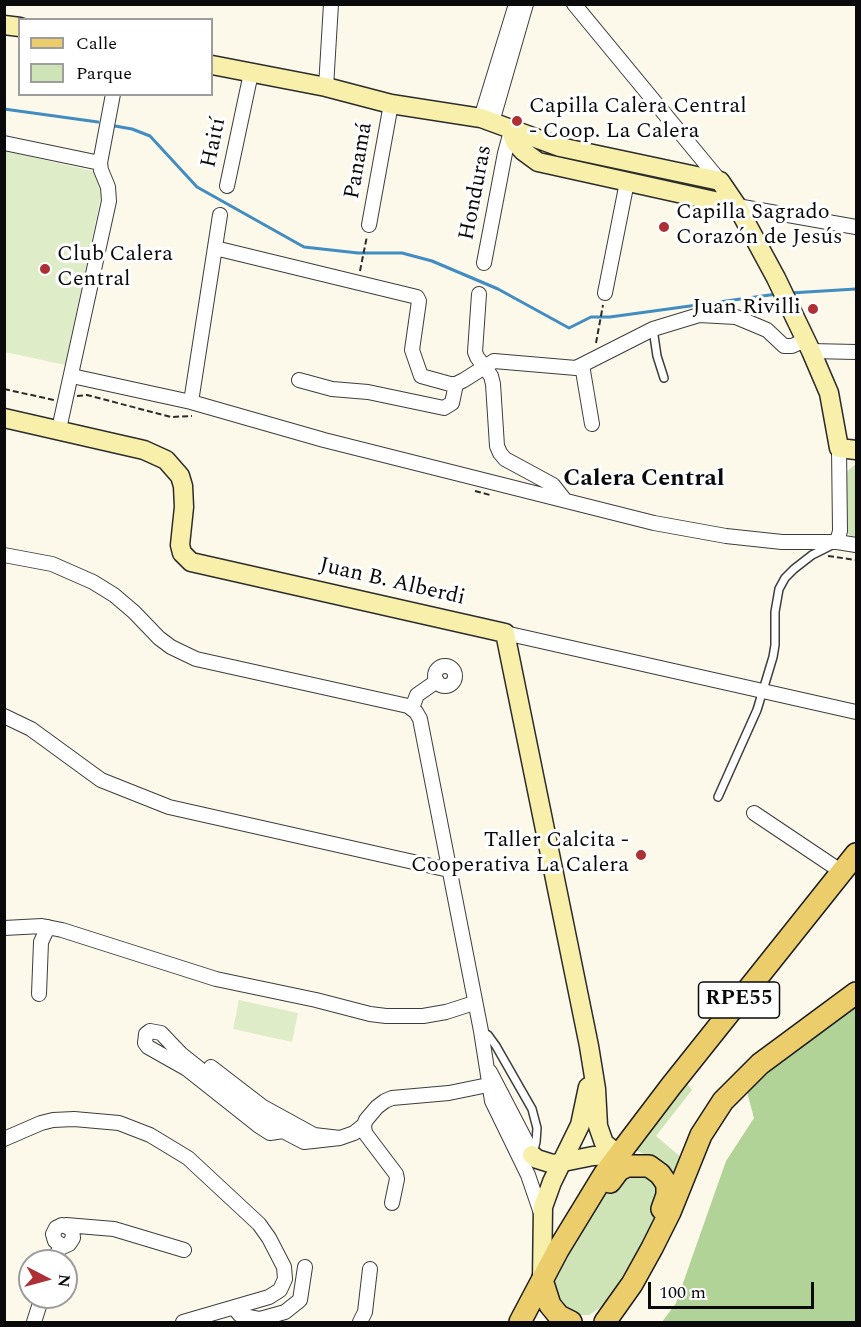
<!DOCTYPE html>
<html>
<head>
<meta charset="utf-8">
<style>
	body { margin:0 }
	#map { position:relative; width:861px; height:1327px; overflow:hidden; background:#fdf9ea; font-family:Spectral,serif }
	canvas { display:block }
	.frame { position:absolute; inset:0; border:6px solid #0a0a0a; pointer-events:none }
	.legend { position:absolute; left:18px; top:18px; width:195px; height:78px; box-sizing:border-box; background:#fff; border:2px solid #9d9d9d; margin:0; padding:8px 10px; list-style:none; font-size:18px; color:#0a0a0a }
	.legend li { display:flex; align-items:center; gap:12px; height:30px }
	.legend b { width:30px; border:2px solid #9d9d9d }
	.north { position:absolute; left:18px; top:1249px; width:60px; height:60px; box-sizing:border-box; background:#fff; border:2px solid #9d9d9d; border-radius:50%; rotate:96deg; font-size:16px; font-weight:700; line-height:24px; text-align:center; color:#0a0a0a }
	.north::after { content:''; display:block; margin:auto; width:21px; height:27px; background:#ad3035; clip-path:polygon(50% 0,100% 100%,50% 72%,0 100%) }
	.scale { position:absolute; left:648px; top:1282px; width:166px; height:27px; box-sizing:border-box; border:3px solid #0a0a0a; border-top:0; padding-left:8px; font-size:18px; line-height:21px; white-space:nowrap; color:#0a0a0a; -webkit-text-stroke:4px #fff; paint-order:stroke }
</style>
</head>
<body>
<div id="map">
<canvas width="861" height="1327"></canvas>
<div class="frame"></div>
<ul class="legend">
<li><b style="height:8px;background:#eccd6b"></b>Calle</li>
<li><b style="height:16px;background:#cee4b7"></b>Parque</li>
</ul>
<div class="north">N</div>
<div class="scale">100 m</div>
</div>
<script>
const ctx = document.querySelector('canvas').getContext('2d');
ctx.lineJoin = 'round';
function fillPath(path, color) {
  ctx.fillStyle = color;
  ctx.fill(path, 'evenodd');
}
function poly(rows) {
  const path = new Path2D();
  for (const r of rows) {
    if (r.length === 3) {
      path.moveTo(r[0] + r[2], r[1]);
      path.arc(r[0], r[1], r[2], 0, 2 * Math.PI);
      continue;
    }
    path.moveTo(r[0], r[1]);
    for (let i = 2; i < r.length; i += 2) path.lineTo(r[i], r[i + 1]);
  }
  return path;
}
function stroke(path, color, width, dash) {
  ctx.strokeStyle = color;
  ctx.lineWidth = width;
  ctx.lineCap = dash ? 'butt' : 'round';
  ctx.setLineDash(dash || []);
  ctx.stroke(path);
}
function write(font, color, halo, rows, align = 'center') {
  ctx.font = font + ' Spectral,serif';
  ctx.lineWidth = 6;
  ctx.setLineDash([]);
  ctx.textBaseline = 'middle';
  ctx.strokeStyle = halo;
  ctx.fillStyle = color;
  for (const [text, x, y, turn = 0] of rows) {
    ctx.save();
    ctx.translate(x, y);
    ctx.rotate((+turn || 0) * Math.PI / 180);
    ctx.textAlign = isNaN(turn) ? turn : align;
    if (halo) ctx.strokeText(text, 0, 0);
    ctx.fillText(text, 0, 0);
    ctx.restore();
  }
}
const green = poly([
	[856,464,856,537,850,536,846,529,845,473],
	[684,1080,692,1090,656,1136,682,1158,676,1173,661,1162,633,1149],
	[628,1170,658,1181,661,1203,643,1242,608,1300,601,1307,589,1315,574,1315,559,1305,553,1284,560,1270,604,1196,615,1180]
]);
const forest = poly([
	[856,1003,856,1322,662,1322,676,1303,726,1161,754,1118,748,1096,748,1086]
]);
const pitch = poly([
	[5,151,93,171,103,187,65,365,5,352],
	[239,1000,298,1013,292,1042,233,1029]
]);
const stream = poly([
	[4,109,98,122],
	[115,126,132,129,150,136,197,187,304,247,358,253,402,253,432,261,498,289,569,328,591,317,610,317,777,294],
	[790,293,856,289]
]);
const path = poly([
	[360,271,367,236],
	[596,343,603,305],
	[4,389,54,400],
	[77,396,87,395,171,417,192,416],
	[475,491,490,495],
	[828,556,856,560]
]);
const lane = poly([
	[653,329,657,356,664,378],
	[718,797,757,710,773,657,775,645,775,612,779,589,785,578,794,569,812,555,830,546],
	[481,1031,488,1035,496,1046,532,1109,537,1128,536,1142,533,1153]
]);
const street = poly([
	[574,4,720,181],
	[326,87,331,4],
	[481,118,516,4],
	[492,122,526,4],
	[4,143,100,163],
	[227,186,251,73],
	[737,206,856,227],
	[369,225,391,104],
	[215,248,417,297,419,301,412,350,421,376,450,384,456,384,464,380,494,361,576,368,653,329,699,315,736,317,767,330,784,346,792,346,805,340],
	[484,263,505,153,511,131],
	[605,293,627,182],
	[479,294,475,352,477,357,491,376,493,384,497,446,500,453,505,459,553,485,564,499],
	[811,351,856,352],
	[582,365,592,424],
	[72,376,191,402,324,440,654,523,726,536,782,542,837,542,856,545],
	[299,380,332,389,368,392,444,408,452,403,456,384],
	[191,402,220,215],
	[59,429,109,201,108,187,101,170,100,163,113,94],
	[837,542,840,531,839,448],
	[4,555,52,564,93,582,114,595,134,612,159,638,171,647,196,659,408,706,416,712,420,719,481,1031,492,1101,528,1175,542,1216],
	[505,633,856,712],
	[445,676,10],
	[412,708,417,695,437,681],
	[4,716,31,729,101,780,169,807,449,870],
	[754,813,842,872],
	[4,928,42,926,62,930,216,979,316,1000,370,1014,386,1016,423,1016,446,1012,474,1003],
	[39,994,41,942,48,927],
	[211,1067,263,1107,314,1135,340,1138,354,1133,364,1125],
	[490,1072,528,1145,532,1155,527,1161],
	[283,1131,270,1133,259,1126,187,1069,148,1047,145,1043,146,1034,150,1031,161,1033,181,1054,270,1125,283,1131,304,1142,340,1138],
	[4,1139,41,1123,53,1120,74,1119,119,1123,150,1135,188,1158,259,1224,269,1238,284,1267,285,1279,280,1290,269,1297,183,1322],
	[392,1203,397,1179,396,1174,365,1133,364,1125,366,1120,377,1107,385,1101,392,1098,449,1093,488,1085],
	[66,1225,114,1229,184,1250],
	[53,1261,60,1248,69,1244,73,1238,72,1229,62,1225,56,1228,53,1234,55,1241,63,1246],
	[234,1308,240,1315,260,1319,264,1322],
	[260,1319,285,1312,300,1300,305,1267],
	[34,1322,42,1297],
	[360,1322,365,1312,370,1269]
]);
const secondary = poly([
	[4,25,20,27],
	[212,65,326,87,391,104,481,118,560,147,720,181,737,206,776,278,811,351,829,393,839,448,856,450],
	[511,131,515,142,523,151,538,162,737,206],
	[4,418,144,450,166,460,180,476,183,486,184,507,180,545,182,553,191,562,505,633,589,1046,596,1089,598,1126,604,1143,619,1155],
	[532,1155,537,1159,553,1164,593,1156,619,1155],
	[542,1280,543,1207,552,1182,580,1125,588,1087]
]);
const primary = poly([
	[610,1182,619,1170,627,1166,649,1166,660,1174,667,1184,667,1195,662,1209],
	[542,1280,550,1305,559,1316,571,1322],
	[520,1322,558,1250,605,1173,671,1086,856,854],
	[605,1322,632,1284,652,1248,670,1212,701,1135,723,1101,760,1064,856,993]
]);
const markers = [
	[517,121,6,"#ad3035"],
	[664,227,6,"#ad3035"],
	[45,269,6,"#ad3035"],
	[813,309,6,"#ad3035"],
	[641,855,6,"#ad3035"]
];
const shields = [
	[739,1000,81]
];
const shieldNames = [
	["RPE55",739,1000]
];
const poiNames = [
	["Capilla Calera Central",529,108],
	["- Coop. La Calera",529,133],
	["Capilla Sagrado",676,214],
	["Corazón de Jesús",676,239],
	["Club Calera",57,256],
	["Central",57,281],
	["Juan Rivilli",801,309,"right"],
	["Taller Calcita -",629,842,"right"],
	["Cooperativa La Calera",629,867,"right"]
];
const streetNames = [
	["Haití",215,143,-78],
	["Panamá",360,161,-80],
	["Honduras",477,193,-79],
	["Juan B. Alberdi",392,583,13]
];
const neighbourhoodNames = [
	["Calera Central",644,480]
];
fillPath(green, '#cee4b7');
fillPath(forest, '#b2d398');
fillPath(pitch, '#dfecc8');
stroke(stream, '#418cc0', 3);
stroke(lane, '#3d3d3d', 10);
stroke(street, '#3d3d3d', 16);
stroke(secondary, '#2c2c2c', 21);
stroke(primary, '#1b1b1b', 24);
stroke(path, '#2c2c2c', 2, [6, 3]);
stroke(lane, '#fff', 7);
stroke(street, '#fff', 14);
stroke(secondary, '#f7efaa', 18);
stroke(primary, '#eccd6b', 21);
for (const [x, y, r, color] of markers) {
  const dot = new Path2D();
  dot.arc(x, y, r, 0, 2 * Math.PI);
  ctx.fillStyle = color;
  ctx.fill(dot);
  stroke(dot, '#fff', 2);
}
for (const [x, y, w] of shields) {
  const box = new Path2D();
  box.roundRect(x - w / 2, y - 18, w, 36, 4.5);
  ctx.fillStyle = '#fff';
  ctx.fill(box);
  stroke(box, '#0a0a0a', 1.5);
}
write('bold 21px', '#0a0a0a', null, shieldNames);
write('22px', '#0a0a0a', '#fff', poiNames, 'left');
write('22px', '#0a0a0a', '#fff', streetNames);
write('bold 24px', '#0a0a0a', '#fff', neighbourhoodNames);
</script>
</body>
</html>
